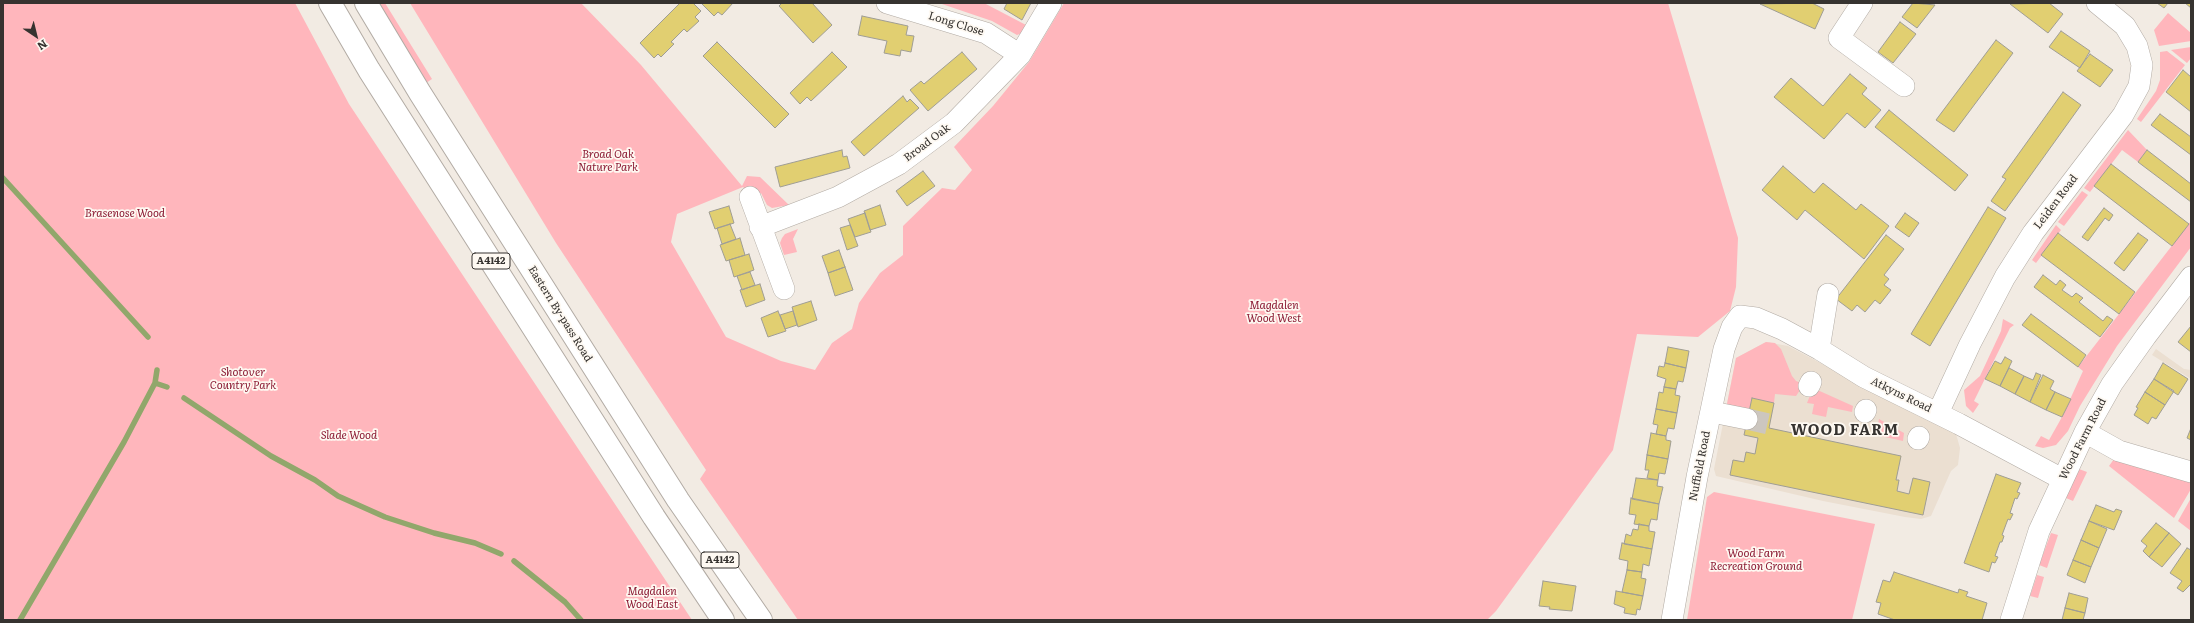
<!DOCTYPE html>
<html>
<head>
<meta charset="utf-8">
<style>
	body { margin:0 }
	#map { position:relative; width:2194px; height:623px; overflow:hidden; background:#f2ebe3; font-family:Literata,serif }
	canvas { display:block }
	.frame { position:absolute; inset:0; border:4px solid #363330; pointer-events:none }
	.north { position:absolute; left:16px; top:16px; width:40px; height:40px; -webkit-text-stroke:3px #fef9f2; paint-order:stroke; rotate:145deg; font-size:11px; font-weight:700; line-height:16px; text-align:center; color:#363330 }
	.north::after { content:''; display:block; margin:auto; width:14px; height:18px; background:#363330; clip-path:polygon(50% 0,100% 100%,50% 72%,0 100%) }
</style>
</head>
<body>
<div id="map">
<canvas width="2194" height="623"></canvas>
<div class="frame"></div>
<div class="north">N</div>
</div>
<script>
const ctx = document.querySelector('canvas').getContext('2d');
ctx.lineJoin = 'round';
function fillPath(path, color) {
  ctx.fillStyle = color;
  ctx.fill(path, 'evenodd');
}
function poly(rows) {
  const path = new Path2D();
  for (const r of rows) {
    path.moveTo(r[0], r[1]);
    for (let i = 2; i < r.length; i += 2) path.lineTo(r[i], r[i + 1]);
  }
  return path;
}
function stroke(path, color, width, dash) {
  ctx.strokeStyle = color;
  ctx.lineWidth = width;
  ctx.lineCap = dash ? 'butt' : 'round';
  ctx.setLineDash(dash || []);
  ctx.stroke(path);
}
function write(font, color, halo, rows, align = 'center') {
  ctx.font = font + ' Literata,serif';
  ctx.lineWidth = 3.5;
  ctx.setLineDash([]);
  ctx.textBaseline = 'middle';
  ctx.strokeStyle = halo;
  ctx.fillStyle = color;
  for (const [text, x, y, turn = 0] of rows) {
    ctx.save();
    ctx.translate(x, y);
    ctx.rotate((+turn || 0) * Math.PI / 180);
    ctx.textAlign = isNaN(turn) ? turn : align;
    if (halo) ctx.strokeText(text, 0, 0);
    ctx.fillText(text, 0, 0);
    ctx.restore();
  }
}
const built = poly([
	[1766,342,1788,346,1956,434,1960,448,1958,465,1951,471,1931,516,1921,519,1905,517,1823,501,1716,476,1714,469,1736,358],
	[2156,349,2184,369,2191,370,2191,379,2152,355]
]);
const green = poly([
	[3,3,295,3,349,104,692,620,3,620],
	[378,3,385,3,432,79,426,83],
	[410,3,581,3,641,65,742,186,747,176,760,177,789,205,772,208,767,205,761,193,753,197,743,187,677,214,671,242,726,337,781,361,815,370,832,343,852,329,859,303,880,273,903,255,903,226,942,188,955,190,972,170,954,147,993,106,1029,62,1064,3,1668,3,1738,238,1736,287,1730,311,1698,337,1637,334,1613,450,1496,611,1487,620,798,620,700,479,706,470,556,243],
	[939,3,984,3,1026,25,1022,33,1017,35,992,21],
	[2168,13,2191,33,2191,41,2159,46,2154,30],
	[2191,47,2191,58,2187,63,2171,50],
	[2167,51,2185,65,2141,122,2137,119,2156,91,2160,80,2160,52],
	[2128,130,2147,150,2138,162,2122,150,2090,192,2084,188],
	[2082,191,2088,195,2064,226,2058,222],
	[2191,221,2191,247,2117,346,2080,406,2068,431,2056,445,2043,448,2035,446,2041,436,2049,440,2062,417,2083,371,2078,367],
	[2056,225,2061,230,2036,263,2032,260],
	[798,229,793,239,797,252,784,255,780,243,782,238,785,234],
	[2003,319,2014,325,2010,328,1974,401,1979,404,1973,413,1966,406,1964,390,1980,376,2001,331],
	[1766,342,1775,343,1781,349,1792,376,1796,381,1804,384,1796,396,1775,394,1774,403,1752,398,1748,416,1726,409,1736,358],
	[1813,388,1853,406,1852,412,1828,407,1826,417,1812,414,1814,404,1807,403],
	[1879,419,1904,433,1903,441,1876,435],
	[2114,459,2191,481,2191,489,2174,518,2109,466],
	[2079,469,2087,472,2073,501,2066,498],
	[1714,492,1875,524,1852,620,1687,620,1707,497],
	[2191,498,2191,531,2178,521],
	[2051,533,2058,535,2047,568,2039,565],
	[2037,575,2044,577,2038,598,2030,596]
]);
const stream = poly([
	[3,178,148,337],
	[155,383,167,387],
	[184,398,271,456,315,480,338,496,385,517,434,533,475,543,501,554],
	[514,561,565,602,581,620],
	[20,620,124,442,155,383,157,370]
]);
const building = poly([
	[680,3,693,3,701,11,695,17,699,21,687,32,684,29,671,42,674,44,661,57,658,54,654,58,640,43,680,3],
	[701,3,733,3,722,15,718,12,714,16,701,3],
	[782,3,812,3,832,25,813,43,779,6,782,3],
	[1007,3,1031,3,1022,20,1004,9,1007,3],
	[1812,3,1824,9,1815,29,1760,4,1812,3],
	[1913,3,1935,5,1917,28,1902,17,1913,3],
	[2049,3,2063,14,2048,33,2010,4,2049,3],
	[2157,3,2168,3,2164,8,2157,3],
	[2185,3,2191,3,2191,8,2185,3],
	[862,16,908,26,906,35,914,36,911,52,901,50,900,56,884,53,887,41,858,35,862,16],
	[1900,22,1916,34,1893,63,1878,52,1900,22],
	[2061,31,2090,51,2080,68,2049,47,2061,31],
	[1996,40,2013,53,1954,132,1936,120,1996,40],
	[717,42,789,114,775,128,703,56,717,42],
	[832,52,847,67,811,101,807,97,800,104,790,93,832,52],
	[962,52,977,69,928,111,910,90,921,81,924,84,962,52],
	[2090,54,2113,70,2100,87,2077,71,2090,54],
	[2183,70,2191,77,2191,112,2166,92,2183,70],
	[1850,74,1867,88,1862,94,1881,110,1865,128,1847,113,1824,139,1774,97,1791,78,1823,106,1850,74],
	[2063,92,2081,105,2005,211,1991,201,2006,179,2002,177,2063,92],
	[903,96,907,102,910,99,919,108,864,156,851,142,903,96],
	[1889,110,1968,175,1955,191,1875,127,1889,110],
	[2160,114,2191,137,2191,155,2151,125,2160,114],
	[842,150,843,157,847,156,850,168,780,187,775,167,842,150],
	[2147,150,2191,184,2191,202,2138,162,2147,150],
	[2111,164,2189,224,2172,246,2094,186,2111,164],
	[1783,166,1814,193,1823,183,1856,210,1861,204,1889,226,1864,259,1805,210,1797,220,1762,190,1783,166],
	[923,171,935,186,907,206,896,191,923,171],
	[880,205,886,225,870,230,864,211,880,205],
	[729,206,734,223,715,229,709,212,729,206],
	[1988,207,2006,218,1930,346,1911,334,1988,207],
	[2104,208,2113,215,2109,221,2105,218,2088,241,2082,237,2104,208],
	[865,213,871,232,855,237,848,219,865,213],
	[1905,213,1919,223,1909,237,1895,227,1905,213],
	[730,224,736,239,722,244,717,228,730,224],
	[850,225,858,246,847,250,840,228,850,225],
	[2058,233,2135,292,2119,314,2041,255,2058,233],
	[2138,233,2148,240,2124,271,2114,263,2138,233],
	[1886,235,1904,249,1884,275,1889,279,1884,285,1891,290,1880,304,1875,300,1865,312,1857,305,1852,311,1836,299,1886,235],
	[740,238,745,255,726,261,720,245,740,238],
	[839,250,845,267,828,273,822,256,839,250],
	[749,254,754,270,734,277,729,260,749,254],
	[845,267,853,290,835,296,828,273,845,267],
	[750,272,755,285,742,290,737,276,750,272],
	[2043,275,2056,285,2060,280,2066,285,2062,290,2072,297,2076,293,2083,298,2079,302,2103,321,2107,316,2113,320,2100,337,2034,287,2043,275],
	[760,284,765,300,746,307,740,290,760,284],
	[811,301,817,320,798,327,792,307,811,301],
	[778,311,786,331,768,337,761,318,778,311],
	[793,311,797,325,785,329,780,315,793,311],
	[2031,314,2086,355,2078,367,2022,325,2031,314],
	[2191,326,2191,352,2178,342,2191,326],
	[1668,347,1689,351,1686,368,1665,363,1668,347],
	[2005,357,2012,361,2000,386,1985,379,1995,361,2001,364,2005,357],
	[1665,363,1686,368,1683,382,1678,381,1676,389,1664,387,1666,379,1657,376,1659,366,1664,367,1665,363],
	[2163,363,2188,379,2178,395,2154,379,2163,363],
	[2009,368,2024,376,2015,394,2000,386,2009,368],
	[2036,373,2041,375,2030,402,2015,394,2024,376,2033,380,2036,373],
	[2043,375,2054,381,2050,389,2055,392,2046,410,2030,402,2043,375],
	[2154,379,2174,391,2165,405,2145,392,2154,379],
	[1664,387,1676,389,1675,395,1680,396,1677,413,1656,409,1659,392,1663,393,1664,387],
	[2055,392,2071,399,2062,417,2046,410,2055,392],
	[2145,392,2165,405,2156,419,2152,417,2148,424,2134,415,2138,408,2136,407,2145,392],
	[1752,398,1774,403,1769,428,1901,456,1896,480,1899,480,1897,491,1909,494,1913,478,1930,482,1923,515,1730,475,1733,460,1744,462,1746,452,1755,454,1758,438,1744,435,1752,398],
	[1656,409,1677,413,1674,429,1668,428,1666,436,1656,434,1658,425,1653,424,1656,409],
	[2191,428,2191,440,2187,438,2191,428],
	[1651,433,1666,436,1666,440,1671,441,1668,459,1647,455,1651,433],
	[1647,455,1668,459,1665,474,1659,473,1658,480,1647,478,1649,470,1645,470,1647,455],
	[1996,474,2021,483,2017,492,2020,493,2017,499,2015,498,2010,513,2013,514,2010,520,2008,519,2002,535,2004,536,2002,542,2000,542,1995,556,1998,557,1995,563,1992,562,1989,572,1964,563,1996,474],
	[1636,478,1658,480,1657,486,1663,487,1659,504,1632,499,1636,478],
	[1631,498,1659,504,1657,520,1651,519,1649,526,1634,524,1636,515,1629,514,1631,498],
	[2096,505,2114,512,2116,509,2122,511,2114,530,2089,521,2096,505],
	[2089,521,2107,529,2099,548,2081,540,2089,521],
	[2156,523,2169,533,2149,557,2143,551,2147,546,2141,541,2156,523],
	[1639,524,1649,526,1649,531,1655,532,1652,549,1624,544,1626,534,1631,536,1633,529,1638,530,1639,524],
	[2169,533,2181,544,2162,567,2149,557,2169,533],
	[2081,540,2099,548,2091,567,2073,560,2081,540],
	[1622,543,1652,549,1649,566,1643,564,1642,572,1627,570,1628,561,1619,559,1622,543],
	[2187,548,2191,550,2191,584,2183,592,2177,588,2182,581,2170,573,2187,548],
	[2073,560,2091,567,2085,583,2067,575,2073,560],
	[1627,570,1642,572,1641,578,1646,579,1643,596,1622,592,1627,570],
	[1894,572,1958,593,1959,589,1968,592,1966,596,1987,603,1982,620,1895,620,1878,614,1881,603,1876,602,1883,580,1890,582,1894,572],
	[1543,581,1576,586,1572,611,1549,609,1550,607,1539,606,1543,581],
	[1616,591,1643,596,1640,610,1637,609,1636,615,1624,613,1625,608,1614,604,1616,591],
	[2069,593,2088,598,2085,613,2065,608,2069,593],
	[2065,608,2085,613,2083,620,2062,620,2065,608]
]);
const minorTunnel = poly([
	[1747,419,1769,424]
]);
const minor = poly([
	[887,3,986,33,1020,55],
	[1862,3,1839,38,1904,86],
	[750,197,784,289],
	[760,227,838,197,899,164,954,123,1020,55,1051,3],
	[1819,349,1828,294],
	[1809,386,1811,382],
	[1865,412,1866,410],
	[1938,413,1970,344,2005,277,2033,233,2123,115,2139,86,2142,65,2137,46,2125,26,2097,3],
	[1722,414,1747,419],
	[2085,432,2119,451,2191,472],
	[1918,439,1919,437],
	[1672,620,1697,477,1724,349,1732,327,1740,316,1756,318,1782,329,1819,349,1864,377,1959,424,2062,479],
	[2011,620,2039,531,2085,432,2112,384,2146,336,2191,277]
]);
const highway = poly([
	[330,3,369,70,654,517,723,620],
	[366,3,420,93,678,500,761,620]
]);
const shields = [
	[491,261,38],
	[720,560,38]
];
const shieldNames = [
	["A4142",491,261],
	["A4142",720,560]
];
const streetNames = [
	["Long Close",956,24,17],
	["Broad Oak",927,143,-37],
	["Leiden Road",2056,202,-53],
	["Eastern By-pass Road",560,314,58],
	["Atkyns Road",1901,395,26],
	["Wood Farm Road",2083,439,-63],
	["Nuffield Road",1700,466,-79]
];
const parkNames = [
	["Broad Oak",608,155],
	["Nature Park",608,168],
	["Brasenose Wood",125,214],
	["Magdalen",1274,306],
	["Wood West",1274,319],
	["Shotover",243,373],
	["Country Park",243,386],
	["Slade Wood",349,436],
	["Wood Farm",1756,554],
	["Recreation Ground",1756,567],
	["Magdalen",652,592],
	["Wood East",652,605]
];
const districtNames = [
	["WOOD FARM",1845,431]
];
fillPath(built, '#ebdfd1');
fillPath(green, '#ffb6bc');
stroke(stream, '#91a76b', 5.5);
fillPath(building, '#e1cf71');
stroke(building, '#9f9d94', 1);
stroke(minorTunnel, '#ccc6bf', 21, [21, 10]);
stroke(minor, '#b2aba4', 22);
stroke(highway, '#b2aba4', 24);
stroke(minor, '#fff', 21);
stroke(highway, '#fff', 22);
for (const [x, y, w] of shields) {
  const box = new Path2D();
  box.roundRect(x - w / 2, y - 8, w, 16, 3);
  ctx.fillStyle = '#fef9f2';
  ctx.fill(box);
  stroke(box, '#363330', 1);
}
write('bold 10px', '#363330', null, shieldNames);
write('11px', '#363330', '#fef9f2', streetNames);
write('italic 11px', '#8c1c35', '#fef9f2', parkNames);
ctx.letterSpacing = '1px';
write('bold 15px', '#363330', '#fef9f2', districtNames);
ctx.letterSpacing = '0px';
</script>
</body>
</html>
